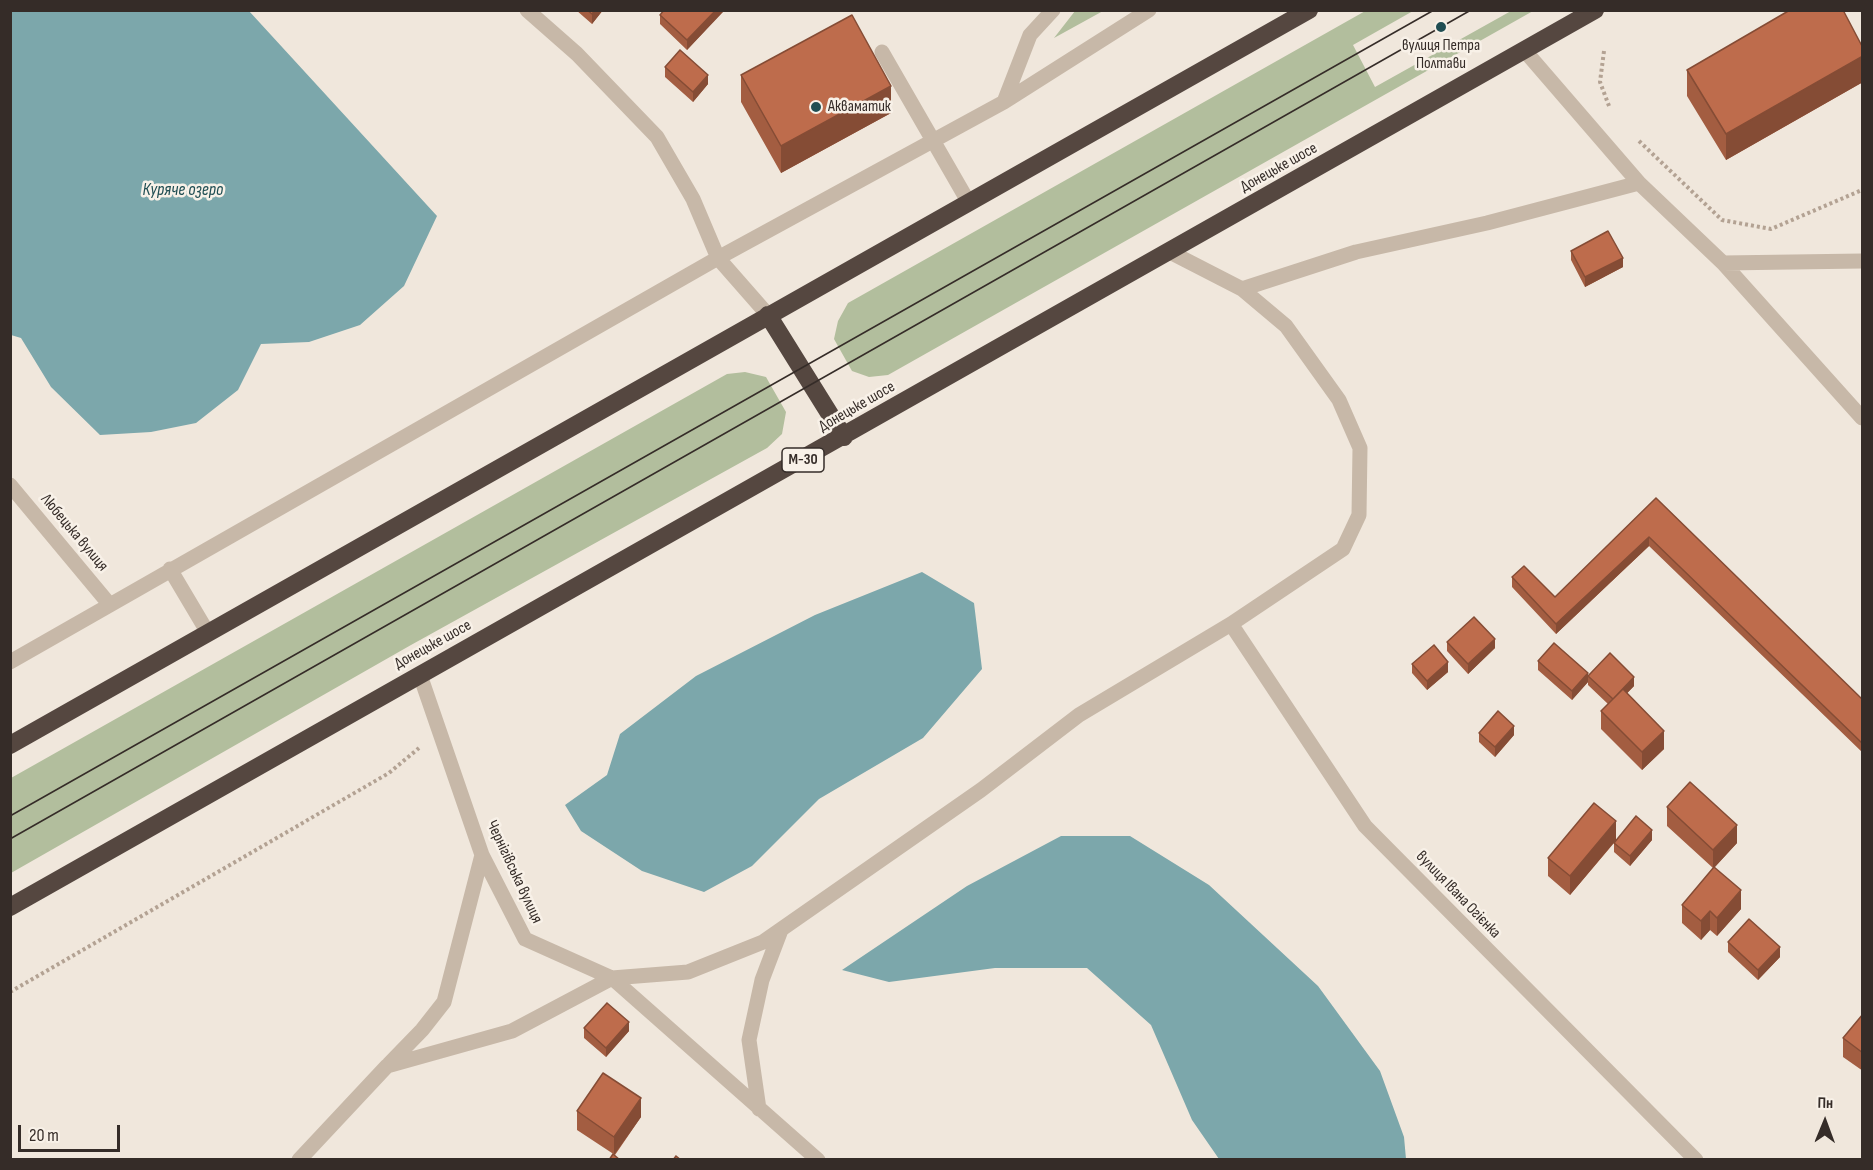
<!DOCTYPE html>
<html>
<head>
<meta charset="utf-8">
<style>
	body { margin:0 }
	#map { position:relative; width:1873px; height:1170px; overflow:hidden; background:#f0e7dc; font-family:"Sofia Sans Condensed",sans-serif }
	canvas { display:block }
	.frame { position:absolute; inset:0; border:12px solid #352c28; pointer-events:none }
	.north { position:absolute; left:1795px; top:1092px; width:60px; height:60px; -webkit-text-stroke:4px #f8f1e8; paint-order:stroke; rotate:1deg; font-size:16px; font-weight:700; line-height:24px; text-align:center; color:#352c28 }
	.north::after { content:''; display:block; margin:auto; width:21px; height:27px; background:#352c28; clip-path:polygon(50% 0,100% 100%,50% 72%,0 100%) }
	.scale { position:absolute; left:18px; top:1125px; width:102px; height:27px; box-sizing:border-box; border:3px solid #352c28; border-top:0; padding-left:8px; font-size:18px; line-height:21px; white-space:nowrap; color:#352c28; -webkit-text-stroke:4px #f8f1e8; paint-order:stroke }
</style>
</head>
<body>
<div id="map">
<canvas width="1873" height="1170"></canvas>
<div class="frame"></div>
<div class="north">Пн</div>
<div class="scale">20 m</div>
</div>
<script>
const ctx = document.querySelector('canvas').getContext('2d');
ctx.lineJoin = 'round';
function fillPath(path, color) {
  ctx.fillStyle = color;
  ctx.fill(path, 'evenodd');
}
function poly(rows) {
  const path = new Path2D();
  for (const r of rows) {
    path.moveTo(r[0], r[1]);
    for (let i = 2; i < r.length; i += 2) path.lineTo(r[i], r[i + 1]);
  }
  return path;
}
function stroke(path, color, width, dash) {
  ctx.strokeStyle = color;
  ctx.lineWidth = width;
  ctx.lineCap = dash ? 'butt' : 'round';
  ctx.setLineDash(dash || []);
  ctx.stroke(path);
}
function write(font, color, halo, rows, align = 'center') {
  ctx.font = font + ' "Sofia Sans Condensed",sans-serif';
  ctx.lineWidth = 5;
  ctx.setLineDash([]);
  ctx.textBaseline = 'middle';
  ctx.strokeStyle = halo;
  ctx.fillStyle = color;
  for (const [text, x, y, turn = 0] of rows) {
    ctx.save();
    ctx.translate(x, y);
    ctx.rotate((+turn || 0) * Math.PI / 180);
    ctx.textAlign = isNaN(turn) ? turn : align;
    if (halo) ctx.strokeText(text, 0, 0);
    ctx.fillText(text, 0, 0);
    ctx.restore();
  }
}
const green = poly([
	[1367,10,1413,11,1353,45,1375,87,1511,11,1533,11,888,375,869,377,852,371,834,339,838,321,848,303],
	[1075,11,1103,11,1054,38],
	[745,372,766,377,786,412,782,434,767,448,411,645,11,873,11,778,727,374]
]);
const water = poly([
	[10,11,249,11,437,216,404,286,360,325,309,342,261,344,238,390,196,423,151,432,100,435,51,387,21,338,11,335],
	[922,572,974,603,982,669,923,738,819,799,752,866,704,892,642,871,581,831,565,805,607,775,620,734,696,676,815,615],
	[1061,836,1130,836,1209,885,1318,986,1380,1071,1404,1137,1406,1159,1219,1159,1192,1120,1151,1025,1087,968,995,968,889,982,842,970,967,886]
]);
const path = poly([
	[1604,51,1600,82,1609,106],
	[1639,141,1722,220,1771,229,1862,190],
	[10,992,389,773,419,748]
]);
const minor = poly([
	[527,10,577,54,657,137,693,199,718,258,768,315],
	[1525,51,1639,183,1723,263,1862,418],
	[882,52,969,203],
	[1004,102,1030,35,1053,10],
	[1170,252,1242,289],
	[1723,263,1862,261],
	[10,485,110,605],
	[170,569,208,633],
	[1231,624,1365,826,1696,1160],
	[10,662,718,258,1004,102,1149,10],
	[420,675,482,855,525,939,612,978,818,1160],
	[389,1064,422,1030,444,1002,482,855],
	[759,1109,749,1040,762,980,781,930],
	[299,1160,387,1066,512,1031,612,978,688,972,763,942,981,790,1079,715,1231,624,1343,549,1359,515,1360,448,1339,400,1286,326,1242,289,1356,252,1487,223,1639,183]
]);
const highway = poly([
	[768,315,844,437],
	[10,745,1309,10],
	[10,907,1595,10]
]);
const tram = poly([
	[10,816,1434,10],
	[10,839,1471,10]
]);
const wall = poly([
	[576,10,603,10,592,24],
	[724,10,687,50,660,24,660,15],
	[1863,48,1863,82,1726,160,1687,96,1687,70],
	[665,67,708,84,693,102,665,77],
	[741,75,891,113,781,173,741,102],
	[1571,251,1623,267,1585,287,1571,260],
	[1656,498,1863,700,1863,753,1649,546,1556,634,1512,587,1512,577,1555,597],
	[1447,642,1495,648,1468,674,1447,651],
	[1538,661,1588,676,1634,686,1627,693,1664,749,1642,770,1601,729,1601,711,1608,704,1588,685,1588,682,1572,700,1538,670],
	[1412,664,1448,672,1427,690,1412,673],
	[1479,733,1514,735,1495,757,1479,742],
	[1667,807,1737,843,1714,868,1741,909,1717,936,1710,930,1701,940,1682,923,1682,905,1713,868,1667,826],
	[1616,839,1652,840,1630,866,1614,852,1614,843,1570,895,1548,876,1548,858],
	[1728,942,1780,957,1758,980,1728,952],
	[1863,1014,1863,1071,1843,1057,1843,1038],
	[584,1028,629,1031,606,1057,584,1038],
	[577,1111,641,1117,615,1155,577,1130]
]);
const shadedWall = poly([
	[595,10,603,10,592,24,592,14],
	[716,10,724,11,687,50,687,40],
	[1863,56,1863,82,1726,160,1726,134],
	[708,75,708,84,693,102,693,92],
	[891,86,891,113,781,173,781,146],
	[1623,258,1623,267,1585,287,1585,277],
	[1649,537,1649,546,1556,634,1556,624],
	[1495,639,1495,648,1468,674,1468,664],
	[1448,662,1448,672,1427,690,1427,681],
	[1588,673,1588,682,1572,700,1572,691],
	[1634,677,1634,686,1613,708,1613,699],
	[1514,726,1514,735,1495,757,1495,747],
	[1664,731,1664,749,1642,770,1642,752],
	[1616,821,1616,840,1570,895,1570,876],
	[1737,825,1737,843,1713,869,1713,850],
	[1652,830,1652,840,1630,866,1630,856],
	[1741,890,1741,909,1717,936,1717,918],
	[1710,911,1710,930,1701,940,1701,921],
	[1780,947,1780,957,1758,980,1758,970],
	[629,1022,629,1031,606,1057,606,1048],
	[641,1098,641,1117,614,1155,614,1137]
]);
const building = poly([
	[587,10,595,10,592,14,587,10],
	[664,10,716,10,687,40,660,15,664,10],
	[1790,10,1843,10,1863,48,1863,56,1726,134,1687,70,1790,10],
	[852,15,891,86,781,146,741,75,852,15],
	[680,50,708,75,693,92,665,67,680,50],
	[1608,231,1623,258,1585,277,1571,251,1608,231],
	[1656,498,1863,700,1863,744,1649,537,1556,624,1512,577,1524,566,1555,597,1656,498],
	[1474,617,1495,639,1468,664,1447,642,1474,617],
	[1554,643,1588,673,1572,691,1538,661,1554,643],
	[1434,645,1448,662,1427,681,1412,664,1434,645],
	[1610,653,1634,677,1613,699,1588,676,1610,653],
	[1623,689,1664,731,1642,752,1601,711,1623,689],
	[1498,711,1514,726,1495,747,1479,733,1498,711],
	[1690,782,1737,825,1713,850,1667,807,1690,782],
	[1594,803,1616,821,1570,876,1548,858,1594,803],
	[1636,816,1652,830,1630,856,1614,843,1636,816],
	[1714,867,1741,890,1717,918,1710,911,1701,921,1682,905,1714,867],
	[1749,919,1780,947,1758,970,1728,942,1749,919],
	[607,1003,629,1022,606,1048,584,1028,607,1003],
	[1863,1014,1863,1053,1843,1038,1863,1014],
	[603,1073,641,1098,614,1137,577,1111,603,1073],
	[613,1154,620,1160,609,1160,613,1154],
	[676,1156,681,1160,673,1160,676,1156]
]);
const markers = [
	[1441,27,6,"#204e53"],
	[816,107,6,"#204e53"]
];
const shields = [
	[803,460,42]
];
const shieldNames = [
	["М-30",803,460]
];
const poiNames = [
	["вулиця Петра",1441,46],
	["Полтави",1441,64],
	["Акваматик",828,107,"left"]
];
const streetNames = [
	["Донецьке шосе",1279,168,-29],
	["Донецьке шосе",857,407,-30],
	["Любецька вулиця",74,533,50],
	["Донецьке шосе",433,645,-29],
	["Чернігівська вулиця",514,872,65],
	["вулиця Івана Огієнка",1458,895,46]
];
const waterNames = [
	["Куряче озеро",183,190]
];
fillPath(green, '#b2be9d');
fillPath(water, '#7ca7ab');
stroke(path, '#b3a293', 4, [3, 3]);
stroke(minor, '#c7b8a8', 15);
stroke(highway, '#554740', 18);
stroke(tram, '#352c28', 1.5);
fillPath(wall, '#a35d41');
fillPath(shadedWall, '#854c35');
fillPath(building, '#be6c4c');
stroke(building, '#854c35', 1.5);
for (const [x, y, r, color] of markers) {
  const dot = new Path2D();
  dot.arc(x, y, r, 0, 2 * Math.PI);
  ctx.fillStyle = color;
  ctx.fill(dot);
  stroke(dot, '#f8f1e8', 2);
}
for (const [x, y, w] of shields) {
  const box = new Path2D();
  box.roundRect(x - w / 2, y - 12, w, 24, 4.5);
  ctx.fillStyle = '#f8f1e8';
  ctx.fill(box);
  stroke(box, '#352c28', 1.5);
}
write('bold 15px', '#352c28', null, shieldNames);
write('16px', '#352c28', '#f8f1e8', poiNames);
write('16px', '#352c28', '#f8f1e8', streetNames);
write('italic 18px', '#204e53', '#f8f1e8', waterNames);
</script>
</body>
</html>
